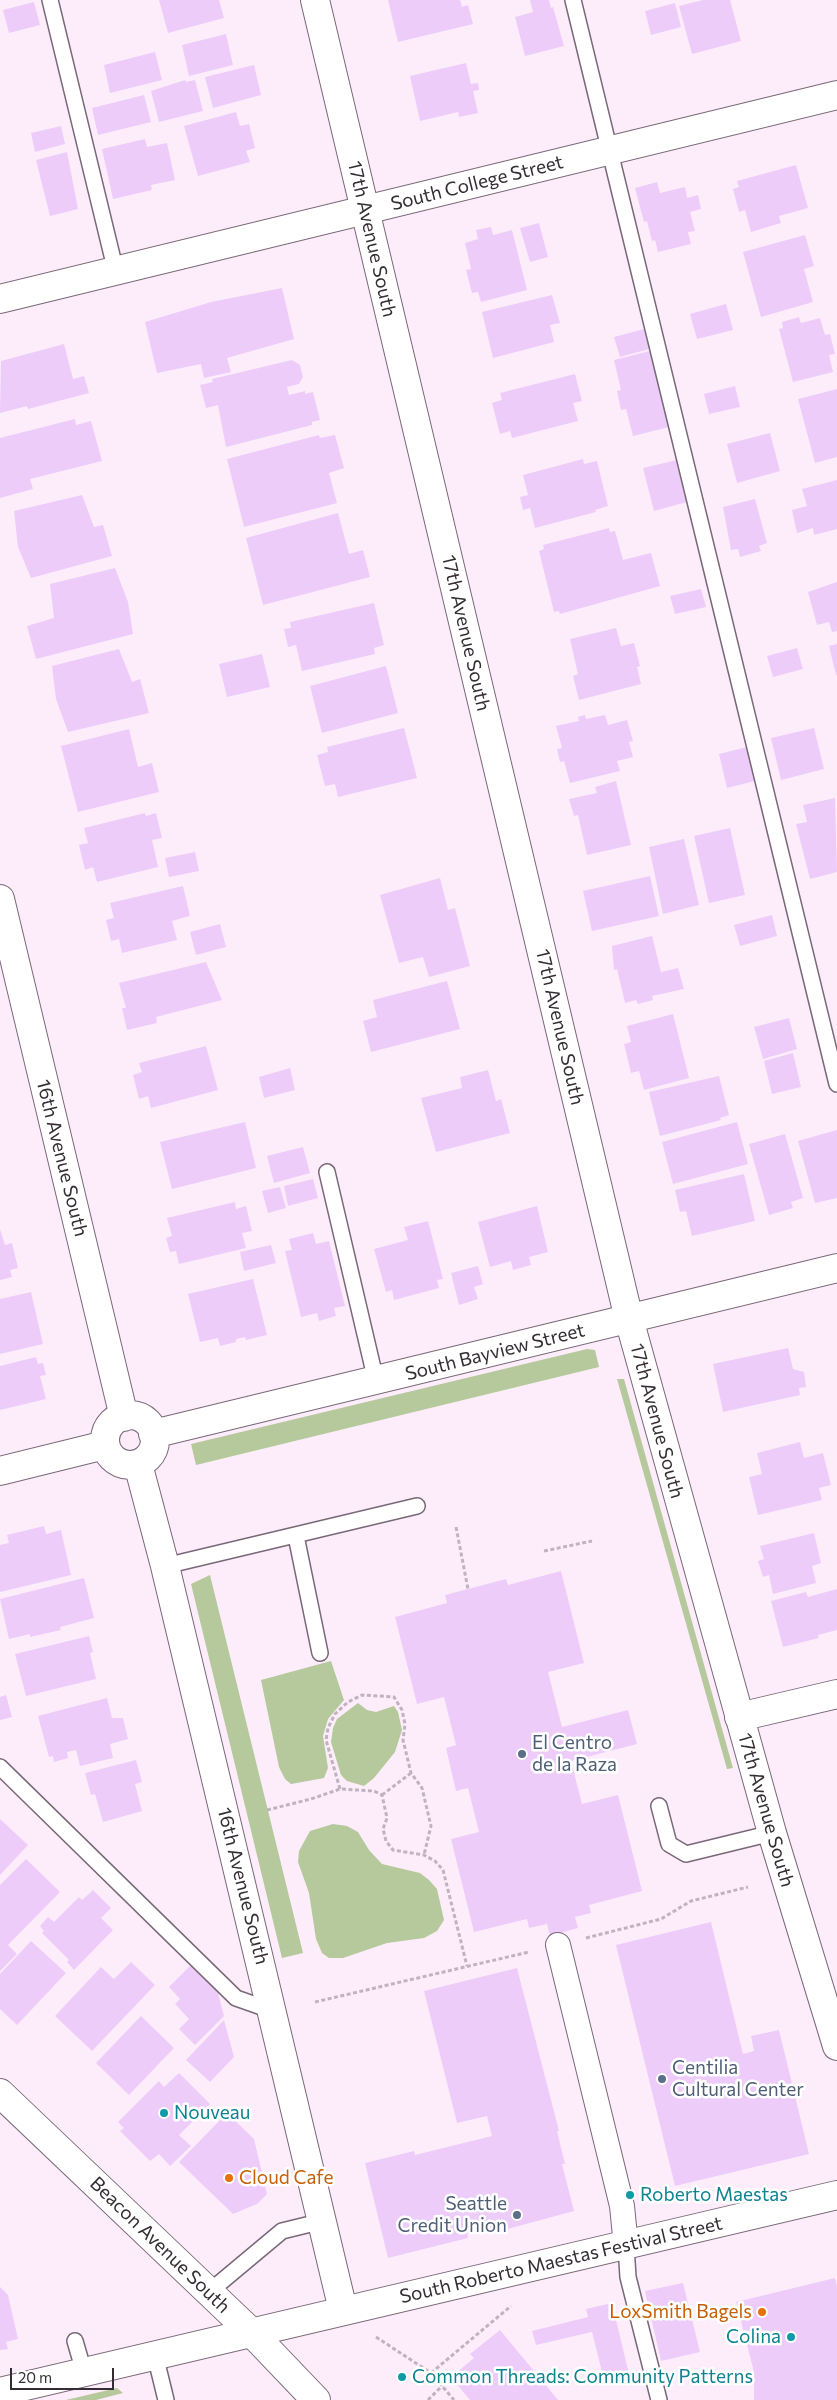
<!DOCTYPE html>
<html>
<head>
<meta charset="utf-8">
<style>
	body { margin:0 }
	#map { position:relative; width:837px; height:2400px; overflow:hidden; background:#fdedfb; font-family:Commissioner,sans-serif }
	canvas { display:block }
	.scale { position:absolute; left:10px; top:2368px; width:104px; height:22px; box-sizing:border-box; border:2px solid #342d34; border-top:0; padding-left:6px; font-size:15px; line-height:18px; white-space:nowrap; color:#342d34; -webkit-text-stroke:4px #fff; paint-order:stroke }
</style>
</head>
<body>
<div id="map">
<canvas width="837" height="2400"></canvas>
<div class="scale">20 m</div>
</div>
<script>
const ctx = document.querySelector('canvas').getContext('2d');
ctx.lineJoin = 'round';
function fillPath(path, color) {
  ctx.fillStyle = color;
  ctx.fill(path, 'evenodd');
}
function poly(rows) {
  const path = new Path2D();
  for (const r of rows) {
    if (r.length === 3) {
      path.moveTo(r[0] + r[2], r[1]);
      path.arc(r[0], r[1], r[2], 0, 2 * Math.PI);
      continue;
    }
    path.moveTo(r[0], r[1]);
    for (let i = 2; i < r.length; i += 2) path.lineTo(r[i], r[i + 1]);
  }
  return path;
}
function stroke(path, color, width, dash) {
  ctx.strokeStyle = color;
  ctx.lineWidth = width;
  ctx.lineCap = dash ? 'butt' : 'round';
  ctx.setLineDash(dash || []);
  ctx.stroke(path);
}
function write(font, color, halo, rows, align = 'center') {
  ctx.font = font + ' Commissioner,sans-serif';
  ctx.lineWidth = 5;
  ctx.setLineDash([]);
  ctx.textBaseline = 'middle';
  ctx.strokeStyle = halo;
  ctx.fillStyle = color;
  for (const [text, x, y, turn = 0] of rows) {
    ctx.save();
    ctx.translate(x, y);
    ctx.rotate((+turn || 0) * Math.PI / 180);
    ctx.textAlign = isNaN(turn) ? turn : align;
    if (halo) ctx.strokeText(text, 0, 0);
    ctx.fillText(text, 0, 0);
    ctx.restore();
  }
}
const green = poly([
	[587,1349,595,1350,599,1367,196,1465,191,1444],
	[617,1379,624,1379,733,1768,727,1769],
	[210,1575,303,1953,282,1958,191,1584],
	[331,1661,344,1700,328,1719,323,1736,328,1768,324,1778,291,1784,285,1779,279,1767,261,1680],
	[358,1703,367,1710,376,1712,394,1706,398,1712,402,1730,395,1752,374,1778,364,1786,347,1781,341,1775,331,1742,333,1728,337,1719],
	[333,1824,347,1826,358,1832,369,1850,382,1864,420,1873,429,1880,437,1889,444,1920,437,1931,424,1938,387,1943,343,1958,329,1958,322,1953,316,1939,309,1893,298,1862,299,1851,310,1831],
	[117,2388,123,2393,96,2400,66,2400]
]);
const building = poly([
	[159,0,219,0,224,18,168,33],
	[388,0,460,0,462,7,468,5,473,24,398,42],
	[530,0,549,0,551,8,553,7,564,46,525,56,515,17,533,12],
	[703,0,730,0,741,41,692,54,679,6],
	[34,2,40,25,9,33,3,10],
	[675,3,681,27,651,35,645,11],
	[226,34,233,65,189,76,182,45],
	[155,52,162,80,110,93,104,65],
	[466,63,471,84,478,83,479,90,473,91,478,113,459,117,458,112,420,121,410,76],
	[254,65,261,95,213,108,205,77],
	[185,80,186,82,195,80,203,111,159,122,151,91],
	[144,95,151,122,98,135,92,108],
	[236,112,240,126,249,124,255,148,246,151,250,162,198,176,184,126],
	[61,126,65,144,35,152,31,133],
	[145,139,147,147,167,143,175,180,151,185,152,190,113,199,102,149],
	[67,152,78,209,50,216,36,160],
	[796,165,808,208,779,216,781,223,751,232,745,210,739,212,733,189,739,187,737,181],
	[657,182,660,193,685,187,687,198,698,195,701,209,690,212,695,231,688,232,691,244,658,252,655,240,652,241,647,221,644,222,635,188],
	[539,223,548,257,530,262,520,228],
	[491,227,493,235,512,230,527,290,481,302,478,292,472,293,466,270,471,269,465,243,478,239,476,230],
	[805,235,814,266,804,269,813,302,761,317,743,252],
	[282,288,294,339,227,358,231,372,204,378,201,364,157,373,145,322,211,302],
	[552,295,560,323,550,325,554,342,493,358,482,312],
	[726,304,733,330,697,339,690,314],
	[799,317,801,323,820,318,825,335,830,334,835,354,829,355,833,372,793,382,779,329,783,328,782,322],
	[644,329,649,349,620,357,614,337],
	[64,344,73,379,84,376,89,393,28,409,27,406,0,413,1,361],
	[650,351,669,427,633,436,626,409,621,410,617,391,621,390,614,360],
	[292,360,300,365,303,377,299,384,287,387,289,395,305,391,305,394,313,392,320,420,312,422,312,425,226,447,218,405,206,408,200,385,213,382,212,379],
	[575,374,582,401,573,403,578,421,512,438,510,431,500,434,492,403,502,400,500,393],
	[735,386,740,407,709,414,704,394],
	[837,389,837,457,815,463,798,399],
	[75,419,76,425,91,421,102,461,30,479,33,489,0,498,0,438],
	[770,433,780,471,737,483,727,444],
	[319,435,320,438,335,435,344,468,329,473,337,503,244,527,227,459],
	[583,459,584,464,597,461,608,506,595,510,596,512,535,528,530,508,523,510,520,497,528,495,523,475],
	[677,460,687,502,654,511,643,468],
	[837,480,837,529,814,535,813,528,797,533,792,510,807,506,802,489],
	[82,495,94,527,103,525,112,556,31,578,18,547,14,511],
	[755,499,767,543,759,546,761,551,740,557,738,549,731,550,723,507],
	[338,513,349,554,363,550,370,577,263,605,246,538],
	[609,528,610,532,615,531,623,560,651,553,660,586,560,614,559,611,554,612,539,551,544,549,543,545],
	[115,568,128,602,133,634,36,659,27,626,54,618,50,584],
	[837,582,837,631,832,632,829,622,817,625,808,592],
	[701,589,706,607,675,614,670,596],
	[374,603,384,645,374,648,375,654,302,671,296,645,288,647,284,629,291,628,290,622],
	[616,628,621,646,634,643,640,666,637,667,641,684,579,700,573,676,578,674,570,639],
	[837,644,837,675,836,675,829,646],
	[797,648,803,669,773,677,767,656],
	[119,649,132,682,140,679,149,713,68,732,56,699,52,666],
	[262,654,270,687,227,697,219,664],
	[386,666,398,713,322,733,310,686],
	[585,715,586,719,605,715,608,725,627,720,633,741,629,742,633,757,617,761,620,771,570,783,564,761,560,762,557,749,562,748,556,726,579,721,578,717],
	[404,728,417,778,338,797,335,784,325,786,317,755,328,752,327,747],
	[814,728,824,769,781,780,771,738],
	[129,729,138,767,152,763,159,792,78,812,61,746],
	[747,747,755,781,727,788,719,754],
	[616,781,631,845,587,855,578,815,574,816,569,799,597,793,595,787],
	[835,798,837,872,810,879,796,824,807,822,803,805],
	[145,813,146,816,156,813,162,838,152,840,158,867,97,882,93,867,85,870,79,845,88,843,84,828],
	[730,828,745,895,709,903,694,836],
	[684,839,699,905,663,914,649,847],
	[195,852,199,871,169,877,165,858],
	[650,876,659,916,592,931,583,891],
	[440,878,448,910,455,908,470,966,429,977,423,957,399,963,380,895],
	[183,886,190,916,172,921,177,940,122,953,119,939,111,941,106,920,114,918,110,903],
	[772,915,777,936,740,946,734,925],
	[220,924,226,947,196,955,190,932],
	[652,936,661,972,678,968,684,989,652,996,653,1000,638,1004,636,1000,625,1003,617,969,614,970,612,946],
	[206,962,222,1000,156,1017,157,1023,127,1030,122,1008,126,1008,119,983],
	[447,981,460,1029,371,1052,363,1021,377,1017,373,1000],
	[673,1014,689,1078,644,1090,639,1071,631,1073,624,1044,631,1042,627,1026],
	[789,1018,797,1049,763,1059,754,1027],
	[206,1046,218,1090,151,1108,148,1096,139,1099,133,1075,142,1072,139,1063],
	[793,1053,801,1087,772,1094,764,1061],
	[290,1068,295,1090,264,1098,259,1077],
	[488,1070,496,1101,501,1099,510,1133,436,1152,421,1098,462,1088,460,1077],
	[719,1076,729,1115,720,1118,721,1120,660,1136,649,1092],
	[245,1122,256,1168,172,1189,160,1142],
	[737,1122,748,1164,673,1184,662,1142],
	[837,1130,837,1198,815,1203,798,1141],
	[785,1134,803,1198,791,1202,793,1208,769,1215,749,1144],
	[303,1147,310,1173,274,1183,267,1156],
	[744,1174,755,1221,692,1236,686,1211,680,1212,675,1190],
	[313,1179,318,1198,288,1206,284,1186],
	[280,1187,286,1208,268,1213,262,1191],
	[235,1202,236,1209,246,1206,252,1231,242,1233,246,1248,179,1264,176,1251,170,1252,166,1238,172,1236,167,1218],
	[537,1206,548,1252,529,1257,531,1265,513,1270,511,1261,490,1267,478,1222],
	[428,1221,443,1279,437,1280,439,1288,394,1300,392,1290,386,1292,374,1249,408,1240,404,1227],
	[0,1229,5,1245,12,1243,18,1268,10,1270,12,1277,0,1280],
	[313,1233,316,1244,329,1241,345,1306,334,1308,336,1316,319,1321,317,1313,301,1317,285,1251,292,1250,289,1239],
	[271,1245,276,1263,244,1271,240,1252],
	[478,1266,483,1284,474,1287,478,1299,459,1305,451,1273],
	[253,1279,267,1335,246,1340,245,1337,236,1339,236,1342,220,1346,218,1338,200,1342,188,1294],
	[31,1292,43,1344,0,1354,0,1299],
	[788,1348,793,1369,804,1372,806,1387,799,1388,800,1395,723,1412,713,1364],
	[36,1357,38,1364,43,1363,46,1375,40,1376,46,1399,0,1410,0,1366],
	[800,1442,804,1458,823,1453,831,1485,819,1488,822,1500,758,1515,749,1477,762,1474,757,1453],
	[44,1526,46,1534,61,1530,71,1575,0,1592,0,1545,9,1543,7,1535],
	[814,1533,821,1563,812,1566,816,1583,773,1594,769,1575,763,1577,758,1561,764,1559,760,1546],
	[561,1571,584,1663,548,1672,562,1727,628,1710,637,1744,571,1761,582,1804,618,1795,642,1891,589,1905,591,1913,575,1917,578,1928,550,1936,547,1924,529,1928,527,1919,474,1932,451,1839,479,1832,468,1788,456,1791,446,1748,456,1745,444,1697,417,1704,395,1617,447,1603,445,1595,506,1579,508,1585],
	[84,1578,94,1618,60,1627,61,1630,30,1637,30,1634,9,1639,0,1599],
	[837,1589,837,1630,818,1635,819,1638,783,1647,771,1601,806,1592,808,1597],
	[89,1636,93,1652,90,1653,96,1679,26,1696,15,1654],
	[6,1695,12,1717,0,1720,0,1697],
	[107,1698,112,1718,123,1718,128,1739,110,1744,113,1758,80,1766,76,1750,67,1752,68,1758,54,1762,53,1756,49,1757,38,1716],
	[136,1760,142,1782,135,1784,142,1811,103,1822,95,1794,91,1795,85,1773],
	[0,1819,28,1845,0,1875],
	[26,1859,60,1892,8,1945,17,1954,0,1971,0,1885],
	[93,1890,111,1908,101,1918,113,1930,74,1970,67,1962,69,1960,42,1933,44,1931,40,1926,48,1917,54,1922,79,1897,82,1900],
	[711,1922,743,2054,754,2051,751,2036,779,2030,809,2154,675,2186,616,1945],
	[31,1941,66,1973,17,2025,0,2009,0,1974],
	[131,1962,155,1985,92,2051,55,2016,101,1967,114,1979],
	[192,1964,217,1989,224,2016,195,2045,179,2029,189,2019,175,2004,180,1999,169,1987],
	[517,1968,559,2131,557,2131,565,2164,562,2164,574,2211,504,2230,503,2225,467,2234,468,2238,388,2258,365,2163,414,2151,415,2155,492,2136,487,2116,457,2123,424,1991],
	[141,2016,174,2048,129,2095,96,2063],
	[224,2020,234,2057,210,2082,186,2060],
	[179,2073,210,2104,179,2135,191,2146,170,2166,159,2154,150,2161,120,2131,124,2128,118,2122,159,2081,164,2087],
	[227,2113,254,2139,267,2194,257,2204,233,2214,179,2162],
	[835,2278,837,2286,837,2400,754,2400,754,2372,736,2302],
	[683,2283,700,2352,661,2361,645,2291],
	[0,2287,8,2295,18,2339,6,2342,8,2349,0,2350],
	[612,2303,629,2374,604,2380,592,2332,536,2345,532,2331,588,2317,586,2309],
	[500,2330,558,2400,470,2400,451,2377,474,2358,470,2354]
]);
const path = poly([
	[456,1527,468,1589],
	[544,1551,592,1541],
	[340,1789,326,1740,328,1728,335,1714,348,1702,362,1695,394,1697,402,1710,405,1724,403,1740,411,1773,422,1788,431,1826,424,1855],
	[382,1795,411,1773],
	[267,1810,311,1799,340,1789,374,1791,382,1795,387,1818,383,1829,386,1841,393,1850,424,1855,435,1861,443,1870,467,1966],
	[586,1938,661,1919,691,1901,748,1887],
	[315,2002,529,1952],
	[376,2337,431,2373,454,2400],
	[431,2373,511,2306],
	[428,2400,442,2386]
]);
const service = poly([
	[50,0,116,272],
	[573,0,837,1084],
	[327,1172,376,1381],
	[296,1536,320,1653],
	[165,1566,417,1506],
	[0,1767,236,1998,273,2011],
	[659,1806,669,1844,686,1854,772,1833],
	[626,2246,628,2277,659,2400],
	[209,2292,282,2231,323,2221],
	[75,2341,84,2372],
	[155,2355,166,2400]
]);
const pedestrian = poly([
	[558,1945,622,2206,626,2246]
]);
const minor = poly([
	[0,899,124,1417],
	[130,1440,25],
	[153,1434,837,1268],
	[138,1464,165,1566,343,2310],
	[0,1471,105,1445],
	[739,1717,837,1694],
	[0,2392,837,2195]
]);
const tertiary = poly([
	[315,0,629,1319,772,1833,837,2046],
	[0,299,837,95]
]);
const secondary = poly([
	[0,2093,251,2332,316,2400]
]);
const markers = [
	[522,1754,5,"#5c6f8a"],
	[662,2079,5,"#5c6f8a"],
	[164,2113,5,"#0f9aa8"],
	[229,2178,5,"#e8710a"],
	[630,2195,5,"#0f9aa8"],
	[517,2215,5,"#5c6f8a"],
	[762,2312,5,"#e8710a"],
	[791,2337,5,"#0f9aa8"],
	[402,2377,5,"#0f9aa8"]
];
const streetNames = [
	["South College Street",477,183,-14],
	["17th Avenue South",372,239,77],
	["17th Avenue South",466,633,77],
	["17th Avenue South",560,1027,77],
	["16th Avenue South",62,1158,76],
	["South Bayview Street",495,1352,-14],
	["17th Avenue South",657,1421,75],
	["17th Avenue South",766,1810,74],
	["16th Avenue South",243,1886,76],
	["Beacon Avenue South",160,2245,44],
	["South Roberto Maestas Festival Street",561,2260,-13]
];
const serviceNames = [
	["El Centro",532,1743],
	["de la Raza",532,1765],
	["Centilia",672,2068],
	["Cultural Center",672,2090],
	["Seattle",507,2204,"right"],
	["Credit Union",507,2226,"right"]
];
const cultureNames = [
	["Nouveau",174,2113],
	["Roberto Maestas",640,2195],
	["Colina",781,2337,"right"],
	["Common Threads: Community Patterns",412,2377]
];
const foodNames = [
	["Cloud Cafe",239,2178],
	["LoxSmith Bagels",752,2312,"right"]
];
fillPath(green, '#b5c99c');
fillPath(building, '#eeccf9');
stroke(service, '#796878', 18);
stroke(pedestrian, '#796878', 26);
stroke(minor, '#796878', 30);
stroke(tertiary, '#796878', 30);
stroke(secondary, '#796878', 30);
stroke(path, '#c0b3bf', 3, [4, 2.5]);
stroke(service, '#fff', 15);
stroke(pedestrian, '#fff', 24);
stroke(minor, '#fff', 28);
stroke(tertiary, '#fff', 28);
stroke(secondary, '#fff', 28);
for (const [x, y, r, color] of markers) {
  const dot = new Path2D();
  dot.arc(x, y, r, 0, 2 * Math.PI);
  ctx.fillStyle = color;
  ctx.fill(dot);
  stroke(dot, '#fff', 2);
}
write('19px', '#342d34', '#fff', streetNames);
write('19px', '#4e5e75', '#fff', serviceNames, 'left');
write('19px', '#0d838f', '#fff', cultureNames, 'left');
write('19px', '#c56008', '#fff', foodNames, 'left');
</script>
</body>
</html>
